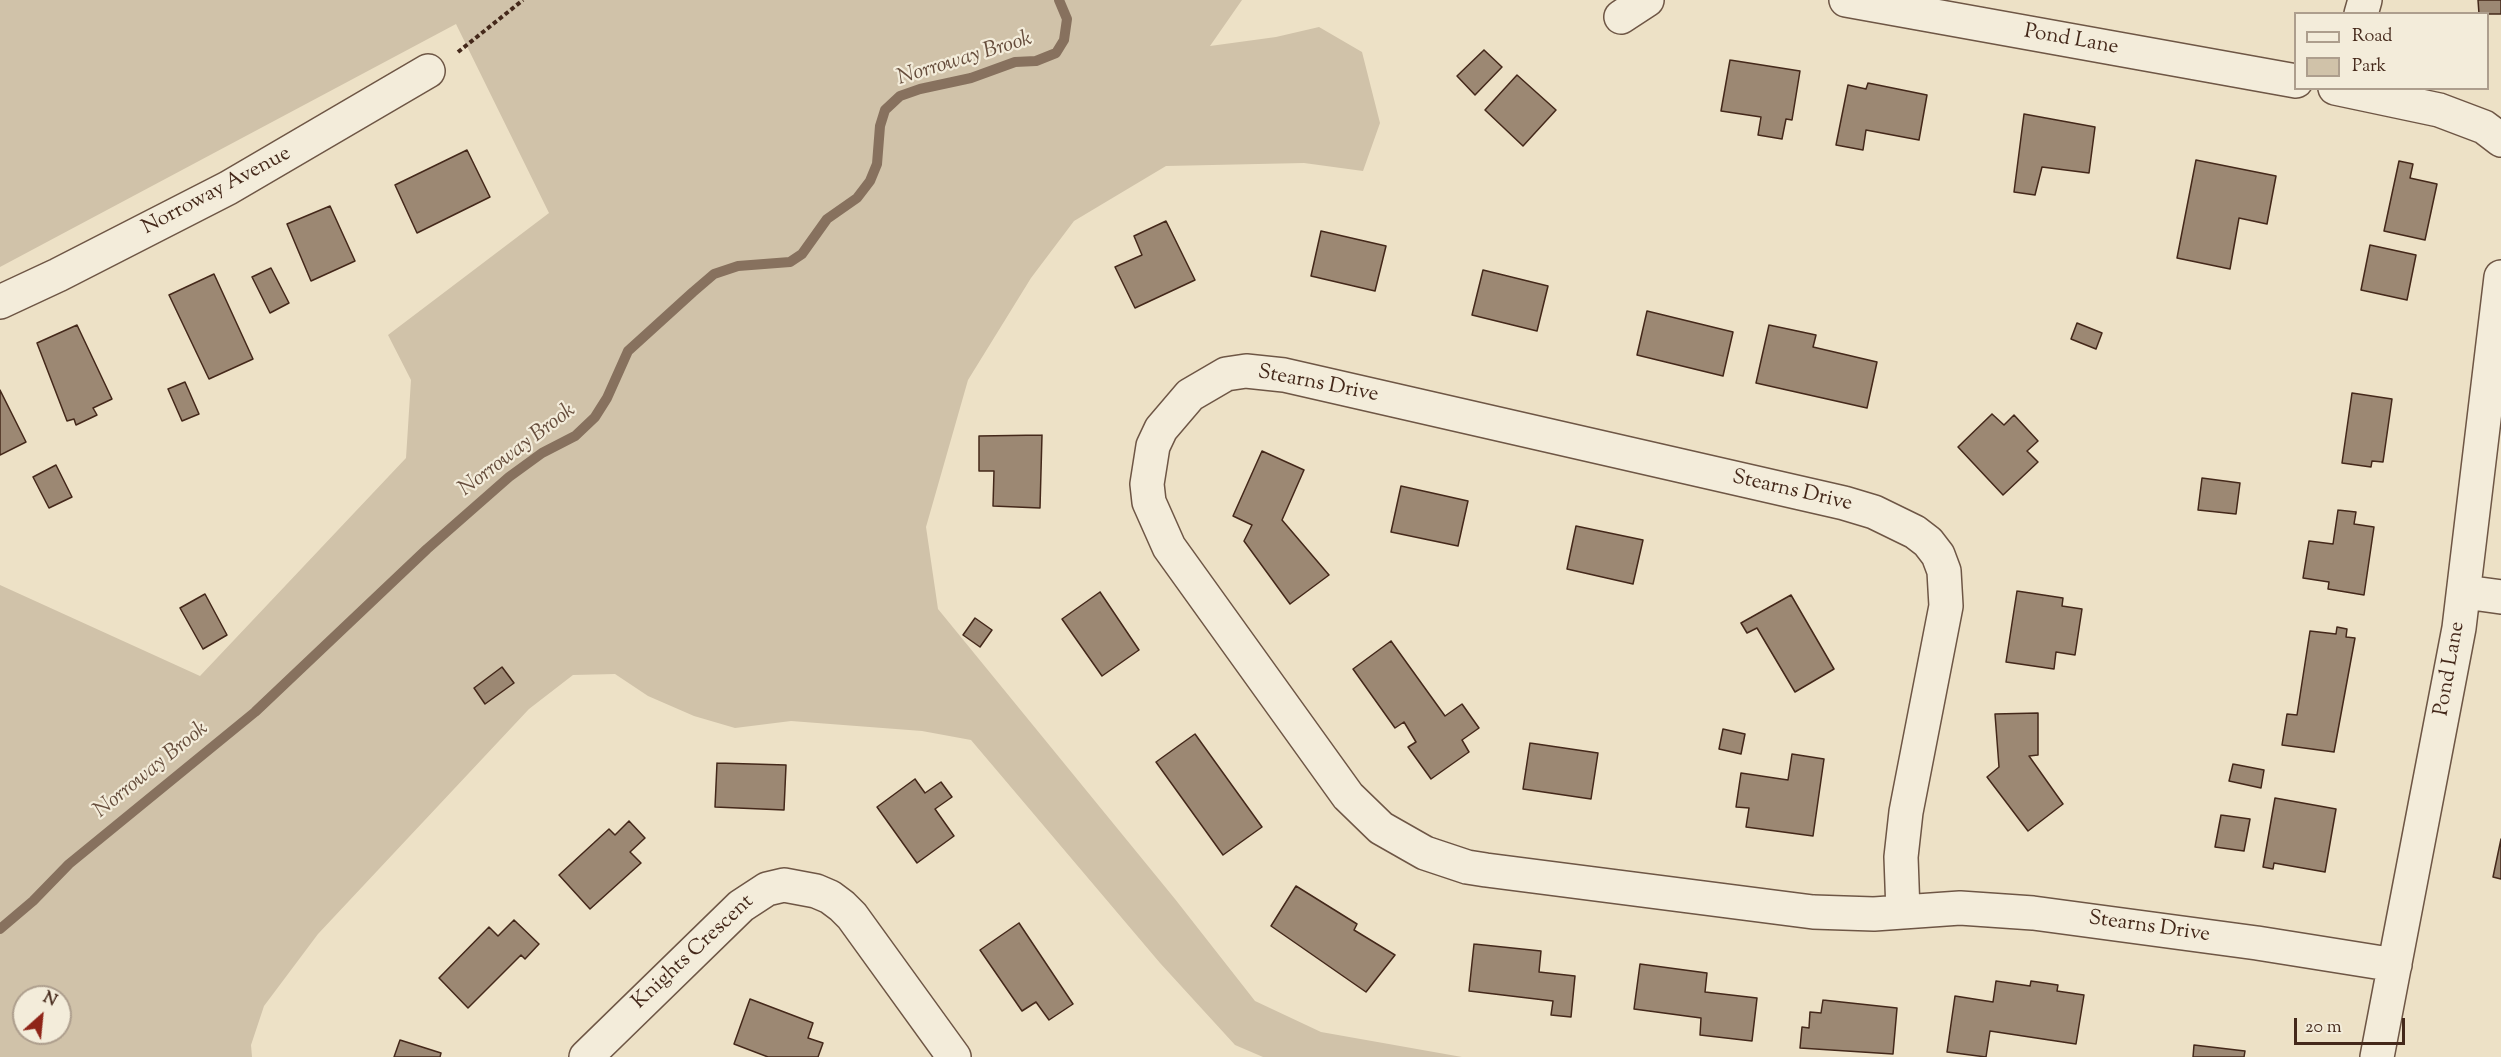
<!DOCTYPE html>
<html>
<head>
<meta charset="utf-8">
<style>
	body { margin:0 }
	#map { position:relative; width:2501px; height:1057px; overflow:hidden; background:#ede1c6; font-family:"Sorts Mill Goudy",serif }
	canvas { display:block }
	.legend { position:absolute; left:2294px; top:12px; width:195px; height:78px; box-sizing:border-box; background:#f3ecda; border:2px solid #ad9e8d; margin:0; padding:8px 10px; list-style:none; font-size:18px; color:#44281a }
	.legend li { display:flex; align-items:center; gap:12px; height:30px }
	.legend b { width:30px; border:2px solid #ad9e8d }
	.north { position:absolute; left:12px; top:985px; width:60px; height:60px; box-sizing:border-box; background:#f3ecda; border:2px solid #ad9e8d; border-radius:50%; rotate:27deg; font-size:16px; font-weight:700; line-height:24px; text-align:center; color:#44281a }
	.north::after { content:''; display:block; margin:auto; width:21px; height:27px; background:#8f2418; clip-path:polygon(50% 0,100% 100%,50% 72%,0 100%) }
	.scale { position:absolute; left:2294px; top:1018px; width:111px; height:27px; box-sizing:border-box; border:3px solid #44281a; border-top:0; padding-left:8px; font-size:18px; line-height:21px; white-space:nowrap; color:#44281a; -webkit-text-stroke:4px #f3ecda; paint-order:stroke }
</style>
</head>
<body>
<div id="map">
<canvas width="2501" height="1057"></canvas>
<ul class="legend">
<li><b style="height:8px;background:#f3ecda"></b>Road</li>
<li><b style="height:16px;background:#d0c2a9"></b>Park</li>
</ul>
<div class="north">N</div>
<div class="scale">20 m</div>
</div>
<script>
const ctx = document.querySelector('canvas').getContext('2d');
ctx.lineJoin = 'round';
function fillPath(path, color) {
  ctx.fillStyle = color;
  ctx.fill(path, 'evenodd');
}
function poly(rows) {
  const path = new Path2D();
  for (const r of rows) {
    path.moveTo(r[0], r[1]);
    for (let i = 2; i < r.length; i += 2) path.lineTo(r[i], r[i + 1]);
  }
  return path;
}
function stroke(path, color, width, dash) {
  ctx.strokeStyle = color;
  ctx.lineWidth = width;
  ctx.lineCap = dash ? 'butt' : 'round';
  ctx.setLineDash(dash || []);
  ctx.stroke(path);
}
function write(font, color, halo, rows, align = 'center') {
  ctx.font = font + ' "Sorts Mill Goudy",serif';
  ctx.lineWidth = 4.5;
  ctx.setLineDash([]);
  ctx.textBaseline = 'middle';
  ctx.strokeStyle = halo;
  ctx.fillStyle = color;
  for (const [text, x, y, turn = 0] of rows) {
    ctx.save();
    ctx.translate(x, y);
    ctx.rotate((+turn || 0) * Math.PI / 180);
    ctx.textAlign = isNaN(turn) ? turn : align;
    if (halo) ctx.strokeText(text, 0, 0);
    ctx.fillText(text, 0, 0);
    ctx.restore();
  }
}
const green = poly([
	[0,0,1242,0,1210,46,1276,37,1319,27,1362,52,1380,123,1363,171,1304,163,1166,166,1074,221,1031,278,968,380,926,527,938,609,1175,899,1255,1001,1321,1032,1462,1057,1263,1057,1235,1045,1160,963,971,740,922,731,791,721,735,728,694,716,648,696,615,674,573,675,529,709,318,934,264,1006,251,1045,252,1057,0,1057,0,585,200,676,406,458,411,380,388,335,549,213,456,24,0,267],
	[24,997,60,997,60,1033,24,1033]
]);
const stream = poly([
	[0,929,33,901,69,864,255,712,427,549,509,477,542,453,575,436,595,417,607,398,628,351,693,292,714,274,738,266,790,262,802,254,827,219,857,198,870,181,877,164,880,126,885,110,900,96,920,89,971,78,1015,62,1036,61,1056,53,1064,40,1067,19,1059,0]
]);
const building = poly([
	[2478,0,2501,0,2501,14,2479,14,2478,0],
	[1484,50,1502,67,1475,95,1457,76,1484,50],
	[1730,60,1800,71,1792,120,1786,119,1782,139,1758,135,1761,117,1721,111,1730,60],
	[1517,75,1556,110,1523,146,1485,110,1517,75],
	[1868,83,1927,95,1919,140,1866,130,1863,150,1836,145,1848,85,1866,89,1868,83],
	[2024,114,2095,127,2089,173,2042,167,2035,195,2014,192,2024,114],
	[467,150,490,197,417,233,395,185,467,150],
	[2196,160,2276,176,2267,224,2239,218,2230,269,2177,258,2196,160],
	[2399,161,2413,164,2410,178,2437,184,2425,240,2384,231,2399,161],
	[330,206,355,261,311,281,287,224,330,206],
	[1166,221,1195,280,1135,308,1115,267,1142,255,1134,236,1166,221],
	[1321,231,1386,246,1375,291,1311,276,1321,231],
	[2370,245,2416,255,2407,300,2361,290,2370,245],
	[271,268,289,303,270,313,252,277,271,268],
	[1483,270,1548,286,1537,331,1472,315,1483,270],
	[214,274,253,359,209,379,169,295,214,274],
	[1647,311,1733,332,1723,376,1637,355,1647,311],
	[2077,323,2102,333,2096,349,2071,339,2077,323],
	[77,325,112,399,93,408,97,415,76,425,74,419,67,421,37,343,77,325],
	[1769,325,1816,335,1813,347,1877,362,1867,408,1756,383,1769,325],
	[185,382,199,414,182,421,168,389,185,382],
	[0,390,26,442,0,455,0,390],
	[2352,393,2392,399,2383,462,2372,461,2371,467,2342,463,2352,393],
	[1992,414,2004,425,2014,415,2038,441,2027,451,2038,462,2003,495,1958,447,1992,414],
	[1042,435,1040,508,993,506,994,471,979,471,979,436,1042,435],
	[1262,451,1304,470,1282,520,1329,575,1290,604,1244,541,1252,525,1233,516,1262,451],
	[56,465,72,497,49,508,33,477,56,465],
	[2202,478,2240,483,2236,514,2198,510,2202,478],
	[1401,486,1468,501,1458,546,1391,532,1401,486],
	[2338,510,2356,512,2354,524,2374,527,2364,595,2328,589,2329,582,2303,578,2309,541,2333,544,2338,510],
	[1576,526,1643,540,1633,584,1567,569,1576,526],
	[2017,591,2063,598,2062,606,2082,609,2075,655,2056,652,2054,669,2006,662,2017,591],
	[1100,592,1139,650,1102,676,1062,619,1100,592],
	[205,594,227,635,203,649,180,608,205,594],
	[1791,595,1834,669,1795,692,1757,628,1747,633,1741,623,1791,595],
	[975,618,992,630,980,647,963,635,975,618],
	[2337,627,2347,629,2346,637,2355,638,2334,752,2282,745,2287,714,2297,715,2310,631,2336,634,2337,627],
	[1391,641,1445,716,1462,704,1479,728,1462,740,1469,752,1431,779,1408,747,1416,742,1404,722,1395,728,1353,669,1391,641],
	[502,667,514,683,485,704,474,688,502,667],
	[2038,713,2038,755,2029,756,2063,804,2028,831,1987,777,1999,767,1995,714,2038,713],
	[1723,729,1745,734,1741,754,1719,749,1723,729],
	[1195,734,1262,827,1223,855,1156,762,1195,734],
	[1530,743,1598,753,1591,799,1523,789,1530,743],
	[1792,754,1824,759,1813,836,1746,827,1749,808,1736,807,1741,773,1788,780,1792,754],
	[717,763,786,765,784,810,715,807,717,763],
	[2233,764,2264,770,2261,788,2229,781,2233,764],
	[915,779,925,793,941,782,952,797,935,809,954,836,917,863,877,807,915,779],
	[2275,798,2336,809,2325,872,2274,863,2273,869,2263,867,2275,798],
	[2221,815,2250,819,2244,851,2215,847,2221,815],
	[629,821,645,838,630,852,641,863,590,909,559,875,609,829,615,835,629,821],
	[2501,839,2501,879,2493,877,2501,839],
	[1296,886,1357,924,1354,930,1395,955,1366,992,1271,926,1296,886],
	[514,920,539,944,525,959,521,955,468,1008,439,978,489,927,498,936,514,920],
	[1019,923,1073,1004,1049,1020,1036,1002,1022,1011,980,950,1019,923],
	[1474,944,1541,951,1539,972,1575,976,1571,1017,1551,1015,1553,1001,1469,991,1474,944],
	[1640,964,1707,973,1705,992,1757,998,1752,1041,1700,1035,1701,1018,1634,1009,1640,964],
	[1996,981,2030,986,2031,981,2058,985,2057,991,2084,995,2076,1044,1990,1031,1986,1057,1947,1052,1955,996,1993,1002,1996,981],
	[750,999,813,1023,808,1038,823,1043,818,1057,768,1057,734,1044,750,999],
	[1823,1000,1897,1008,1893,1054,1800,1048,1802,1027,1809,1028,1810,1012,1821,1013,1823,1000],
	[400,1040,441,1053,440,1057,394,1057,400,1040],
	[2194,1045,2245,1051,2244,1057,2193,1057,2194,1045]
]);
const path = poly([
	[458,52,523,0]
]);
const minor = poly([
	[1846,0,2296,81],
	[2361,14,2365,0],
	[1621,17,1647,0],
	[2335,88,2439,110,2484,127,2501,140],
	[0,302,58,275,228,188,428,71],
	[2465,592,2501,597],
	[1903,912,1901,857,1906,812,1946,606,1944,571,1938,555,1928,542,1915,532,1874,512,1844,503,1284,375,1246,371,1226,374,1190,395,1161,429,1153,446,1147,484,1149,502,1169,547,1348,796,1381,828,1425,853,1467,867,1486,870,1813,912,1874,914,1960,908,2033,913,2257,943,2395,965],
	[586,1057,741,906,767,889,784,885,816,891,830,897,842,906,852,916,954,1057],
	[2377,1057,2459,628,2501,277]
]);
const streetNames = [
	["Pond Lane",2071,41,10],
	["Norroway Avenue",217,192,-28],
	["Stearns Drive",1318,385,11],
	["Stearns Drive",1792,492,13],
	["Pond Lane",2451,669,-80],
	["Stearns Drive",2149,928,8],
	["Knights Crescent",694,953,-43]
];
const waterNames = [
	["Norroway Brook",965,60,-17],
	["Norroway Brook",518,451,-37],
	["Norroway Brook",152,771,-39]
];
fillPath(green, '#d0c2a9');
stroke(stream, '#87715e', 10);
fillPath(building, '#9c8873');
stroke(building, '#44281a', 1.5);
stroke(minor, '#6e5645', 36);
stroke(path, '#44281a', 4, [4.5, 3]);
stroke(minor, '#f3ecda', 33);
write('21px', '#44281a', '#f3ecda', streetNames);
write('italic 22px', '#664d3c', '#f3ecda', waterNames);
</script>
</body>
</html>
